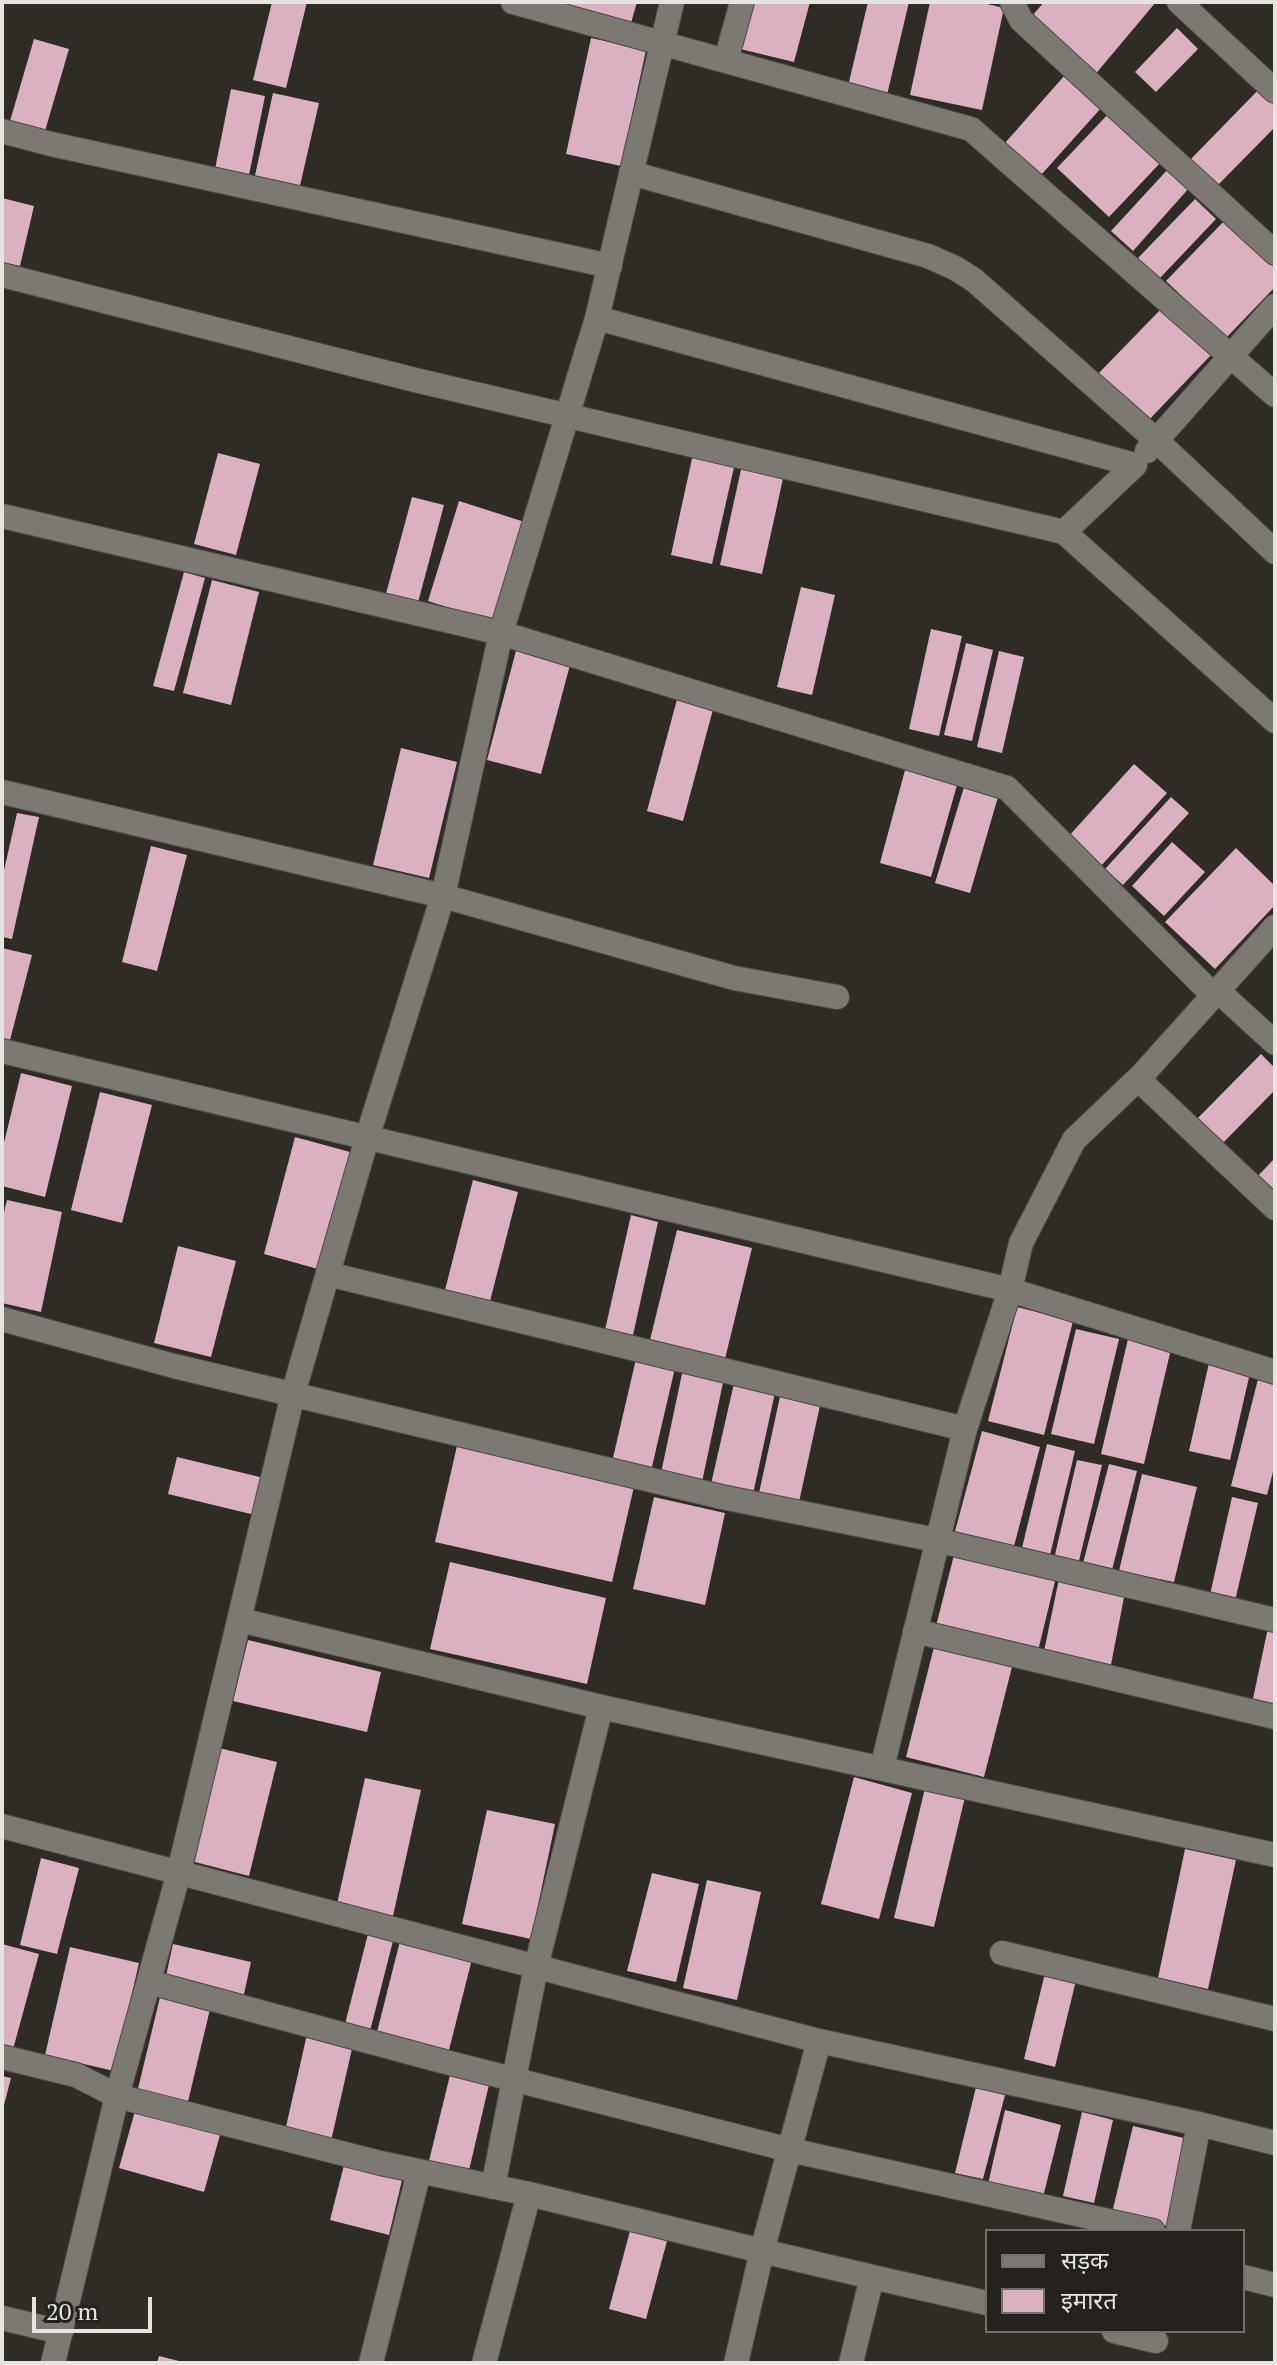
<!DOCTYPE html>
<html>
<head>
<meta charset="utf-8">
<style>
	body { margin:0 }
	#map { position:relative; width:1277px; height:2365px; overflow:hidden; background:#2f2c26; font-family:"PT Serif","Noto Sans Devanagari",serif }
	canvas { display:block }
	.frame { position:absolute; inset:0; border:4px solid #e5e4e0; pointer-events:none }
	.legend { position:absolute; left:985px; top:2229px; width:260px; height:104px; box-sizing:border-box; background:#25221d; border:2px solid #72706b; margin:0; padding:10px 14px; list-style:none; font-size:24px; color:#e5e4e0 }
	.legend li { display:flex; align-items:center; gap:16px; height:40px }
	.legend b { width:40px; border:2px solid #72706b }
	.scale { position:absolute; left:32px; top:2297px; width:120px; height:36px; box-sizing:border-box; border:4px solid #e5e4e0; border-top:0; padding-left:10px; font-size:24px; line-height:28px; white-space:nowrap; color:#e5e4e0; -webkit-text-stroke:6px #25221d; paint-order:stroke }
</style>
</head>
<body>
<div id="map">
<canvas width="1277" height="2365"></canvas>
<div class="frame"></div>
<ul class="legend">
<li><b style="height:10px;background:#7c7973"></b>सड़क</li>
<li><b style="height:22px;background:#dbb0c1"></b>इमारत</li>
</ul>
<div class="scale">20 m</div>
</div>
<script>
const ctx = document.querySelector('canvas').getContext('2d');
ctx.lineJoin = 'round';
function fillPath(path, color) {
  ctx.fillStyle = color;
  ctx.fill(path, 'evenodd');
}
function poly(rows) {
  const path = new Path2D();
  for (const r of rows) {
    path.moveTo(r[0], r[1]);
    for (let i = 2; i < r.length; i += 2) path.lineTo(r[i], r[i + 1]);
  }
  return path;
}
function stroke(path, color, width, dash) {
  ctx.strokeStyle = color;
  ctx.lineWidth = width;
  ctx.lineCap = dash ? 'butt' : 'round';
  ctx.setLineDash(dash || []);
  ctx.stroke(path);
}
const building = poly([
	[272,2,307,2,286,88,253,80],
	[549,2,637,2,631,23],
	[748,2,810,2,794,62,736,48],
	[868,2,909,2,887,95,848,86],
	[930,2,979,2,1004,8,982,110,910,95],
	[1044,2,1156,2,1093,77,1027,22],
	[1177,28,1198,49,1156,92,1135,72],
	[591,38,646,50,621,166,566,154],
	[34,39,69,49,45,131,10,121],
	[1065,75,1102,107,1041,175,1005,143],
	[1264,84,1275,95,1275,127,1217,186,1190,160],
	[231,89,265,96,248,180,214,174],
	[273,93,319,103,299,190,254,180],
	[1111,111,1163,160,1109,217,1057,168],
	[1169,168,1190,187,1133,251,1111,231],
	[2,198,34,206,20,266,2,262],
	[1195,199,1216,219,1160,278,1138,258],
	[1227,218,1275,265,1275,287,1226,338,1166,281],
	[1162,308,1211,355,1145,424,1095,377],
	[218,453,260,464,236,555,194,544],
	[693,454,735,463,712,564,671,555],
	[742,465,784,474,762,574,720,565],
	[412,497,444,505,416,610,384,601],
	[459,501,531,524,500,624,428,601],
	[184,572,205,578,174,691,153,686],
	[212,580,259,592,231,705,183,693],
	[801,587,835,595,812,695,777,687],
	[931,629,962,636,939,736,909,729],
	[966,643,993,650,972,741,944,735],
	[517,647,571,661,541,774,487,760],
	[999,651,1024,657,1002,753,977,747],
	[679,692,715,702,683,821,647,811],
	[401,748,457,762,429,878,373,865],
	[1134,764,1167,793,1101,866,1068,837],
	[905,770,957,785,931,877,880,863],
	[964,787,998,797,970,893,935,883],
	[1171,797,1189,813,1123,885,1105,869],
	[17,813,39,817,12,939,2,937,2,879],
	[1172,842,1205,872,1164,916,1132,886],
	[151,846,187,855,157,971,122,962],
	[1236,848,1275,886,1275,905,1215,969,1165,922],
	[2,948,32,955,10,1040,2,1038],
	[1261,1054,1275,1068,1275,1090,1218,1148,1193,1123],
	[21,1073,72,1086,45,1197,2,1186,2,1151],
	[100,1092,152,1105,122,1223,71,1210],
	[295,1137,350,1152,318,1269,264,1254],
	[1275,1158,1275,1203,1252,1182],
	[473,1180,518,1192,489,1305,444,1294],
	[7,1200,62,1212,41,1312,2,1303,2,1220],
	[631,1215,658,1222,633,1335,605,1330],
	[677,1230,752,1248,724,1363,649,1344],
	[178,1246,236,1261,211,1357,154,1343],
	[1017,1307,1073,1321,1044,1435,988,1421],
	[1076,1329,1119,1339,1094,1444,1051,1434],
	[1128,1339,1171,1349,1144,1464,1101,1454],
	[636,1359,675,1368,651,1471,612,1462],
	[1209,1363,1250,1373,1230,1460,1189,1451],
	[683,1369,724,1378,702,1482,661,1473],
	[735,1379,776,1388,753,1494,711,1484],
	[1258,1379,1275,1383,1275,1464,1267,1495,1231,1486],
	[781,1392,821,1401,799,1502,759,1493],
	[982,1431,1040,1447,1013,1550,954,1535],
	[459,1437,636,1478,612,1582,435,1542],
	[1047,1444,1075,1451,1050,1555,1022,1548],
	[177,1457,264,1478,255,1515,168,1494],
	[1077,1460,1102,1465,1078,1565,1054,1559],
	[1109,1464,1137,1471,1112,1570,1083,1563],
	[1142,1474,1197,1487,1174,1582,1119,1571],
	[654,1497,725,1513,705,1605,633,1589],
	[1232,1497,1258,1503,1234,1605,1209,1599],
	[956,1547,1057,1573,1037,1655,935,1630],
	[450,1562,606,1598,587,1684,430,1649],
	[1060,1574,1126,1587,1109,1675,1042,1661],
	[1269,1623,1275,1624,1275,1713,1251,1708],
	[248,1640,381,1672,367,1732,233,1701],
	[934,1647,1012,1667,984,1777,906,1757],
	[219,1748,277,1762,249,1876,191,1861],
	[854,1777,912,1793,879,1919,821,1904],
	[365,1778,421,1790,393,1916,337,1904],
	[925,1788,965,1797,934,1927,894,1918],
	[487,1810,555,1824,531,1939,462,1924],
	[1185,1849,1236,1860,1208,1989,1158,1978],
	[41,1858,79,1868,57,1954,20,1945],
	[652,1873,699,1884,676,1982,627,1971],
	[707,1880,761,1892,737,2000,683,1988],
	[370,1926,395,1933,369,2035,344,2028],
	[401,1937,473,1955,448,2054,376,2036],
	[2,1944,39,1954,12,2053,2,2050],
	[173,1944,251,1962,242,2003,164,1985],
	[70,1947,139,1963,114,2071,45,2055],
	[1047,1965,1078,1972,1055,2067,1024,2059],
	[161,1993,211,2005,186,2110,136,2097],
	[308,2030,354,2040,331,2141,285,2131],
	[452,2067,491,2076,467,2179,427,2169],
	[2,2076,11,2078,3,2109,2,2109],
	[976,2087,1005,2095,983,2179,955,2173],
	[1005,2110,1061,2125,1043,2197,988,2184],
	[135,2111,220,2135,204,2192,119,2168],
	[1082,2112,1113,2120,1094,2203,1063,2196],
	[1133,2126,1192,2140,1171,2227,1112,2213],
	[344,2165,402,2180,389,2235,330,2220],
	[630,2231,667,2241,646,2319,609,2309],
	[159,2356,183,2362,183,2363,157,2363]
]);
const minor = poly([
	[513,2,971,129,1275,395],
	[1012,2,1021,20,1275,253],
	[1179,2,1275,91],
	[726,60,742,2],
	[2,131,51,144,610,266],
	[631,173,928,256,955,268,974,280,1157,441,1275,552],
	[2,275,415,380,1064,532,1275,721],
	[597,318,1135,465,1064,532],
	[1147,451,1275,306],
	[2,516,501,633,1007,788,1214,996],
	[2,792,443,896,734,978,837,997],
	[1218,991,1275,1043],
	[2,1051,1010,1290,1275,1372],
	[1138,1079,1275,1208],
	[328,1274,965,1429],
	[2,1319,174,1366,722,1497,936,1540,1275,1620],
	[240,1620,601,1707,1275,1855],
	[915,1631,1275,1717],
	[882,1768,965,1429,1010,1290,1021,1243,1074,1140,1142,1075,1275,927],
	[2,1826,819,2041,1199,2124,1275,2143],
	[1002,1953,1275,2019],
	[149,1982,434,2059,790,2150,1153,2231],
	[819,2041,762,2251,872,2277],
	[2,2057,76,2075,117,2096,179,1872,293,1394,367,1138,443,896,501,633,597,318,672,2],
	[493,2187,536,1967,601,1707],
	[1178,2231,1199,2124],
	[1243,2277,1275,2285],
	[2,2318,61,2332],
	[1114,2331,1156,2341],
	[53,2363,117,2096,380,2163,529,2194,762,2251,736,2363],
	[371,2363,419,2172],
	[484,2363,529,2194],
	[851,2363,872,2277,987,2303]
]);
fillPath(building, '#dbb0c1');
stroke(minor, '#4d4a45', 26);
stroke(minor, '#7c7973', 24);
</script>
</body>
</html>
